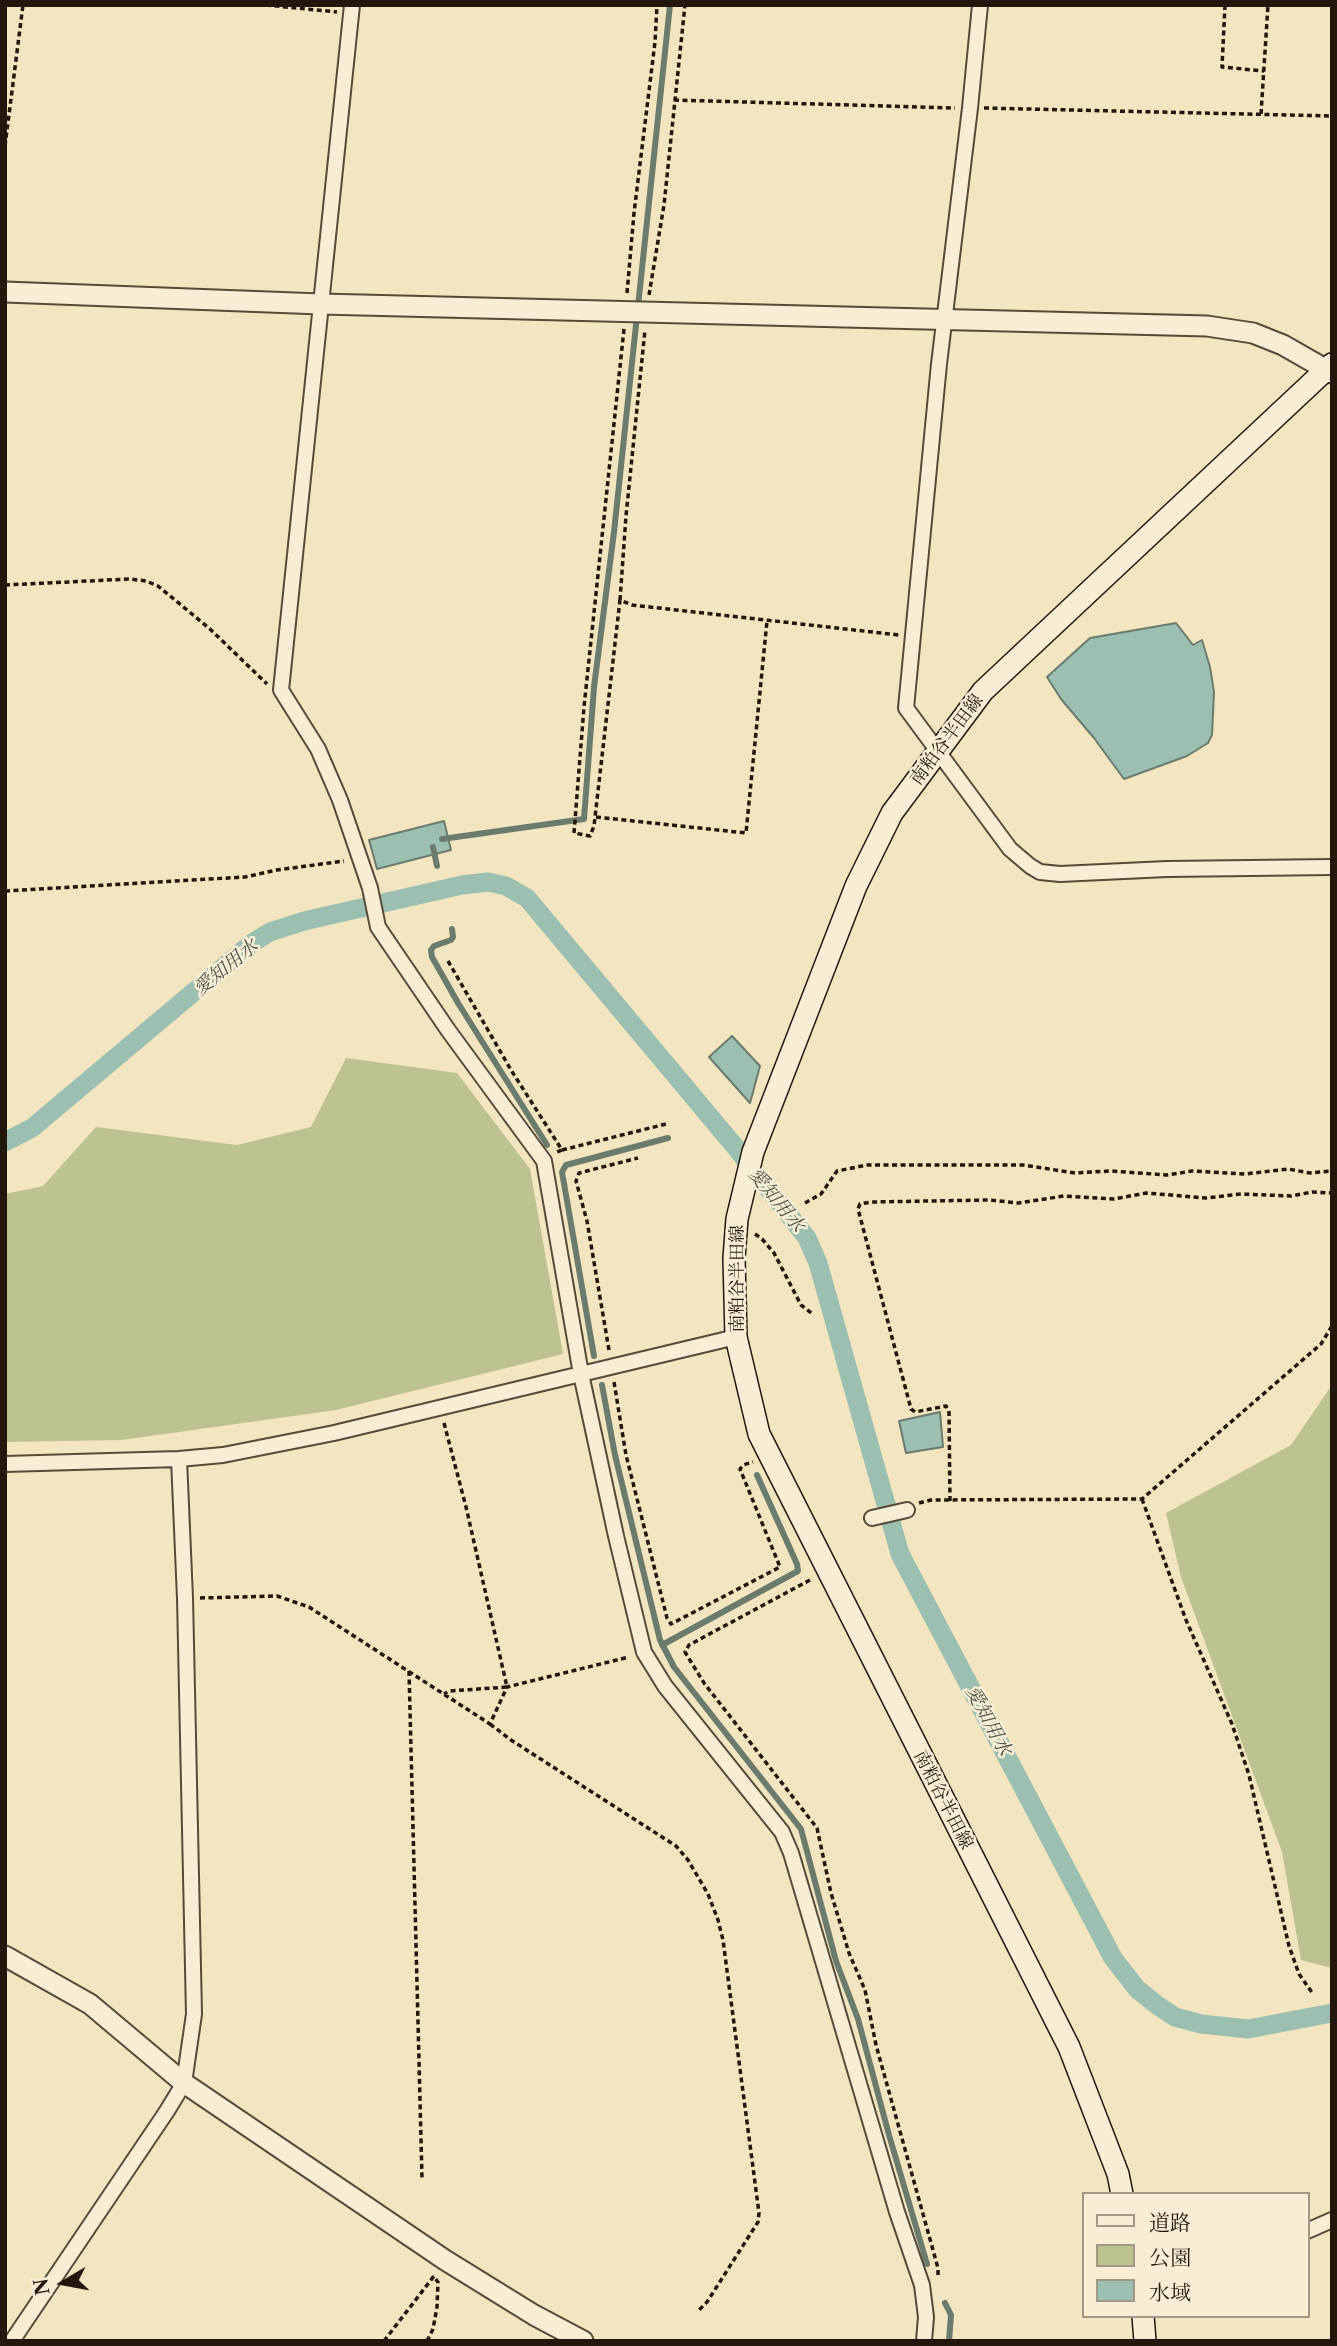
<!DOCTYPE html>
<html>
<head>
<meta charset="utf-8">
<style>
	body { margin:0 }
	#map { position:relative; width:1337px; height:2346px; overflow:hidden; background:#f2e5bf; font-family:"Libre Caslon Text","Noto Serif JP",serif }
	canvas { display:block }
	.frame { position:absolute; inset:0; border:7px solid #23170c; pointer-events:none }
	.legend { position:absolute; left:1082px; top:2192px; width:228px; height:126px; box-sizing:border-box; background:#f7eed5; border:2px solid #a29885; margin:0; padding:9px 12px; list-style:none; font-size:21px; color:#23170c }
	.legend li { display:flex; align-items:center; gap:14px; height:35px }
	.legend b { width:35px; border:2px solid #a29885 }
	.north { position:absolute; left:28px; top:2248px; width:70px; height:70px; -webkit-text-stroke:5px #f7eed5; paint-order:stroke; rotate:260deg; font-size:19px; font-weight:700; line-height:28px; text-align:center; color:#23170c }
	.north::after { content:''; display:block; margin:auto; width:24px; height:32px; background:#23170c; clip-path:polygon(50% 0,100% 100%,50% 72%,0 100%) }
</style>
</head>
<body>
<div id="map">
<canvas width="1337" height="2346"></canvas>
<div class="frame"></div>
<ul class="legend">
<li><b style="height:9px;background:#f7eed5"></b>道路</li>
<li><b style="height:19px;background:#bdc390"></b>公園</li>
<li><b style="height:19px;background:#9bbfb1"></b>水域</li>
</ul>
<div class="north">N</div>
</div>
<script>
const ctx = document.querySelector('canvas').getContext('2d');
ctx.lineJoin = 'round';
function fillPath(path, color) {
  ctx.fillStyle = color;
  ctx.fill(path, 'evenodd');
}
function poly(rows) {
  const path = new Path2D();
  for (const r of rows) {
    path.moveTo(r[0], r[1]);
    for (let i = 2; i < r.length; i += 2) path.lineTo(r[i], r[i + 1]);
  }
  return path;
}
function stroke(path, color, width, dash) {
  ctx.strokeStyle = color;
  ctx.lineWidth = width;
  ctx.lineCap = dash ? 'butt' : 'round';
  ctx.setLineDash(dash || []);
  ctx.stroke(path);
}
function write(font, color, halo, rows, align = 'center') {
  ctx.font = font + ' "Libre Caslon Text","Noto Serif JP",serif';
  ctx.lineWidth = 5;
  ctx.setLineDash([]);
  ctx.textBaseline = 'middle';
  ctx.strokeStyle = halo;
  ctx.fillStyle = color;
  for (const [text, x, y, turn = 0] of rows) {
    ctx.save();
    ctx.translate(x, y);
    ctx.rotate((+turn || 0) * Math.PI / 180);
    ctx.textAlign = isNaN(turn) ? turn : align;
    if (halo) ctx.strokeText(text, 0, 0);
    ctx.fillText(text, 0, 0);
    ctx.restore();
  }
}
const green = poly([
	[346,1058,457,1073,530,1169,563,1354,336,1410,122,1440,5,1442,5,1194,43,1186,96,1127,237,1145,311,1127],
	[1332,1385,1332,1968,1301,1960,1282,1852,1181,1577,1166,1513,1291,1445]
]);
const water = poly([
	[1176,623,1193,645,1202,640,1210,667,1214,692,1212,735,1208,743,1187,756,1124,779,1094,738,1061,699,1047,677,1090,638,1176,623],
	[444,821,451,850,377,869,369,840,444,821],
	[732,1036,760,1066,750,1103,709,1057,732,1036],
	[940,1412,943,1447,906,1453,899,1421,940,1412]
]);
const stream = poly([
	[442,839,584,819,594,687,614,532,670,5],
	[433,847,437,866],
	[452,929,453,937,451,940,434,946,431,950,432,957,458,1003,547,1145],
	[594,1356,562,1172,566,1165,668,1138],
	[602,1385,615,1455,660,1640,674,1667,801,1829,836,1961,858,2019,889,2135,927,2264],
	[662,1645,798,1571,797,1564,757,1475],
	[945,2303,951,2315,949,2341]
]);
const canal = poly([
	[5,1142,32,1128,252,943,270,932,304,921,462,885,488,882,506,886,527,898,737,1149,807,1238,818,1263,900,1554,1113,1958,1137,1989,1157,2005,1175,2017,1201,2024,1248,2029,1332,2013]
]);
const path = poly([
	[266,5,337,12],
	[1225,5,1222,67,1264,71],
	[674,100,955,108],
	[984,108,1332,116],
	[1261,114,1268,5],
	[5,146,23,5],
	[627,293,634,213,655,42,657,5],
	[649,295,664,205,685,5],
	[624,329,584,707,574,833,590,836,594,826,620,600,632,605,899,635],
	[5,585,130,579,146,581,158,586,175,600,210,629,267,684],
	[620,600,626,516,645,330],
	[596,817,746,833,767,621],
	[5,891,245,877,277,870,344,861],
	[448,961,511,1070,562,1150,557,1152],
	[562,1150,666,1124],
	[805,1203,821,1194,837,1171,867,1165,1023,1165,1075,1173,1111,1171,1167,1175,1192,1171,1245,1174,1288,1169,1310,1173,1332,1171],
	[755,1234,762,1239,774,1253,801,1305,814,1315],
	[609,1350,587,1221,576,1181,579,1173,638,1158],
	[614,1382,626,1455,667,1618,671,1624,780,1567,740,1469,743,1465,753,1462],
	[444,1423,466,1507,507,1687,450,1691,444,1694],
	[1142,1499,1186,1620,1232,1724,1249,1775,1289,1946,1299,1974,1313,1994],
	[950,1501,949,1411,946,1406,915,1412,911,1409,858,1209,860,1204,871,1202,990,1200,1018,1203,1064,1196,1114,1199,1146,1193,1206,1198,1241,1194,1291,1196,1312,1192,1332,1193],
	[919,1503,931,1500,1142,1499,1321,1344,1332,1326],
	[810,1580,689,1645,685,1652,704,1683,817,1828,831,1893,849,1953,865,1990,876,2045,938,2268,938,2275,936,2277],
	[200,1598,277,1596,309,1607,490,1724,507,1687,629,1657],
	[409,1671,422,2178],
	[490,1724,511,1740,676,1846,688,1860,708,1894,718,1920,723,1940,759,2213,758,2222,707,2302,699,2310],
	[384,2341,434,2276],
	[427,2341,433,2329,437,2307,438,2282,433,2276]
]);
const minor = poly([
	[352,5,281,690,318,749,340,800,370,888,378,927,448,1030,544,1161,581,1374,616,1536,644,1652,665,1686,782,1832,791,1853,897,2212,922,2285,926,2317,924,2341],
	[980,5,970,108,939,364,906,708,1010,849,1030,866,1040,872,1060,874,1167,869,1332,867],
	[5,1464,179,1459,223,1455,334,1433,736,1337],
	[872,1518,907,1510],
	[1307,2231,1332,2220],
	[12,2341,167,2111,184,2083,194,2014,185,1598,179,1459]
]);
const tertiary = poly([
	[5,292,321,304,1207,326,1253,333,1283,345,1332,373],
	[5,1956,90,2004,184,2083,445,2260,534,2315,583,2341]
]);
const secondary = poly([
	[1122,2194,1118,2174,1069,2047,759,1434,736,1337,734,1258,737,1219,753,1152,856,886,892,813,983,691,1332,364],
	[1143,2316,1145,2341]
]);
const streetNames = [
	["南粕谷半田線",947,740,-53],
	["南粕谷半田線",738,1279,-90],
	["南粕谷半田線",943,1800,63]
];
const waterNames = [
	["愛知用水",226,968,-39],
	["愛知用水",776,1200,51],
	["愛知用水",988,1721,62]
];
fillPath(green, '#bdc390');
fillPath(water, '#9bbfb1');
stroke(water, '#6b7c6f', 2);
stroke(stream, '#6b7c6f', 6);
stroke(canal, '#9bbfb1', 19);
stroke(minor, '#574a39', 18);
stroke(tertiary, '#574a39', 23);
stroke(secondary, '#23170c', 24);
stroke(path, '#23170c', 3.5, [5, 3.5]);
stroke(minor, '#f7eed5', 14);
stroke(tertiary, '#f7eed5', 19);
stroke(secondary, '#f7eed5', 21);
write('18px', '#23170c', '#f7eed5', streetNames);
write('italic 19px', '#4d5246', '#f7eed5', waterNames);
</script>
</body>
</html>
